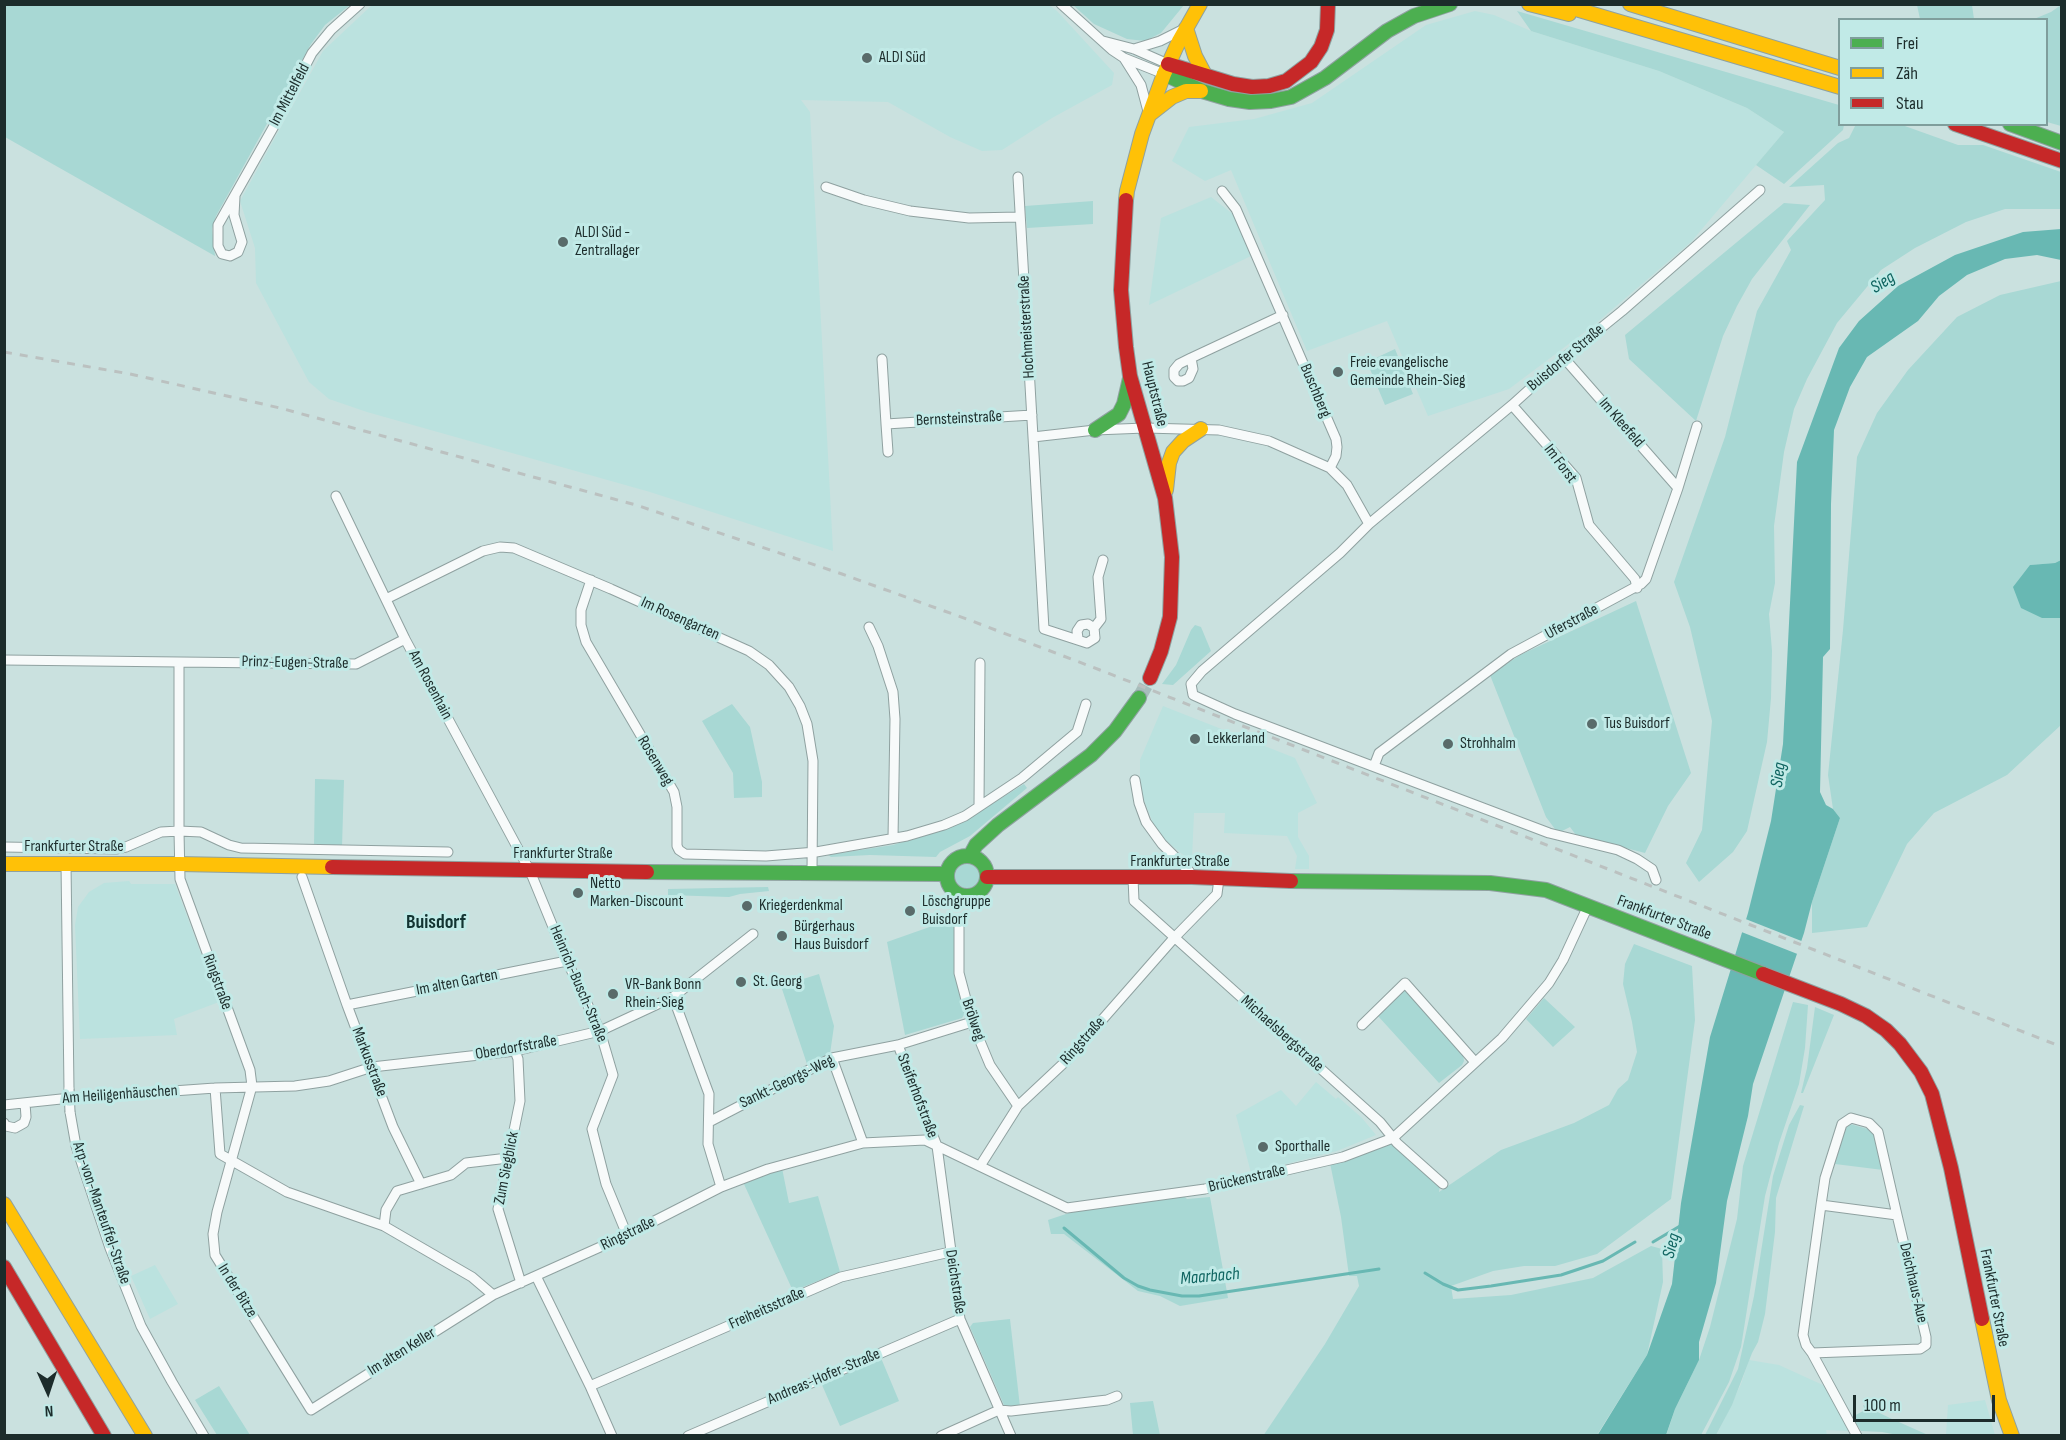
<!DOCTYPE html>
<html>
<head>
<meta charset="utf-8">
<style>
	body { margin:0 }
	#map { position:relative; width:2066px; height:1440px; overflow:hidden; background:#cae1df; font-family:"Sofia Sans Condensed",sans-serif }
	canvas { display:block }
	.frame { position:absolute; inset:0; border:6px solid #1c2c2b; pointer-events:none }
	.legend { position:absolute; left:1838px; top:18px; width:210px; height:108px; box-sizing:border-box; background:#c1eae7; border:2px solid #7f9e9c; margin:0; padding:8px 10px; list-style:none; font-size:18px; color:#1c2c2b }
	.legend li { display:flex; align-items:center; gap:12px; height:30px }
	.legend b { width:30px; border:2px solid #7f9e9c }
	.north { position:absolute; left:18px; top:1362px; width:60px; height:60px; -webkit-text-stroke:4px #c1eae7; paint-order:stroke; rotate:177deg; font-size:16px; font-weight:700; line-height:24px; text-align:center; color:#1c2c2b }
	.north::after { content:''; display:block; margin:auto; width:21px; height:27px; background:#1c2c2b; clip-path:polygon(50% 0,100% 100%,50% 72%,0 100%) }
	.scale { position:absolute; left:1853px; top:1395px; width:142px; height:27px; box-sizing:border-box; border:3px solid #1c2c2b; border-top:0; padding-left:8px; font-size:18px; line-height:21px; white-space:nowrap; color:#1c2c2b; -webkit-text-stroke:4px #c1eae7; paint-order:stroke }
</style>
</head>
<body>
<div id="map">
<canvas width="2066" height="1440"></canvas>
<div class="frame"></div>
<ul class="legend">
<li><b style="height:8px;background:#4caf50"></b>Frei</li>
<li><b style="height:8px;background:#ffc107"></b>Zäh</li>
<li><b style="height:8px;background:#c62828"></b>Stau</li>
</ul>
<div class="north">N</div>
<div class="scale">100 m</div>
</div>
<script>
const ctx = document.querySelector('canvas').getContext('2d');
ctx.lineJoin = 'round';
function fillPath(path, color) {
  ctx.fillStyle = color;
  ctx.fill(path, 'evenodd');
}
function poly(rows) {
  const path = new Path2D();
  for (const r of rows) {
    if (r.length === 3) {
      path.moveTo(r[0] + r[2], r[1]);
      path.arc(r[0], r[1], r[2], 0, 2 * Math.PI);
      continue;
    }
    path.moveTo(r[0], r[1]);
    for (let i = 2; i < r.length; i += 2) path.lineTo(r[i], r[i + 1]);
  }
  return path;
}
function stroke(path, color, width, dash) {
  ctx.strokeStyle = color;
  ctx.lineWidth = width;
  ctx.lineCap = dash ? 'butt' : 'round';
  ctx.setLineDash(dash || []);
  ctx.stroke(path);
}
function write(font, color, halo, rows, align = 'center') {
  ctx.font = font + ' "Sofia Sans Condensed",sans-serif';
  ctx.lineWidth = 6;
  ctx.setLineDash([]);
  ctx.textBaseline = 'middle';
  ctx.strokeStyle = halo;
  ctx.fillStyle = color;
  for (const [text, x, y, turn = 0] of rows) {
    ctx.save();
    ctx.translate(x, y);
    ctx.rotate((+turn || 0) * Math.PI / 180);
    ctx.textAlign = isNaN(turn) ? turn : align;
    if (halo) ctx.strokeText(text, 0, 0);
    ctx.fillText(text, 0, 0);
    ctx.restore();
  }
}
const built = poly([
	[372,5,1049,5,1057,11,1114,73,1112,85,1052,118,1002,150,982,151,950,137,888,102,801,100,810,112,833,551,650,492,367,412,329,399,309,382,256,283,255,248,240,201,323,51],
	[1475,11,1494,15,1531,31,1659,71,1747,108,1784,132,1691,242,1594,325,1509,389,1428,416,1387,321,1307,351,1231,170,1205,181,1172,161,1189,127,1254,119,1312,103,1426,25],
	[1211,197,1234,215,1251,256,1149,305,1161,218],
	[1163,706,1295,758,1317,803,1298,813,1298,837,1309,856,1309,869,1295,869,1297,856,1287,836,1224,833,1225,813,1194,813,1192,860,1182,854,1157,833,1140,790,1140,760],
	[129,881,131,884,175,884,219,1002,174,1019,177,1035,80,1039,75,925,78,907,89,892,104,883],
	[1316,1082,1336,1099,1338,1097,1362,1118,1376,1135,1337,1151,1251,1173,1236,1115,1281,1090,1296,1106],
	[155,1265,178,1304,150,1319,131,1276],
	[1749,1360,1779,1365,1825,1386,1850,1431,1826,1430,1827,1436,1716,1436,1741,1384],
	[1985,1400,1995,1435,1946,1435,1948,1405]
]);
const green = poly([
	[5,5,350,5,325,25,311,44,216,216,212,229,215,256,5,137],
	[1073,5,1184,5,1161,33,1145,41,1127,39,1094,24],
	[1917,5,1972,5,1974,19,1920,19],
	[2061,5,2061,126,2047,122,2046,20,2034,19,2051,12],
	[1517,11,1839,105,1840,124,1844,125,1843,130,1784,184,1756,165,1784,132,1747,108,1659,71,1531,31],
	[1856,124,1902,125,1958,145,1983,145,2061,172,2061,209,2005,209,1966,222,1915,248,1881,270,1837,323,1807,379,1794,409,1784,452,1774,526,1775,583,1769,614,1772,651,1771,698,1767,742,1747,831,1733,852,1699,882,1686,863,1702,830,1712,721,1690,627,1674,582,1725,437,1757,311,1791,250,1787,241,1825,200,1824,185,1789,187,1838,143,1849,138],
	[1093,201,1093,224,1027,228,1025,206],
	[1784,203,1810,205,1752,279,1737,306,1723,336,1696,421,1629,359,1625,335],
	[2061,281,2061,560,2055,563,2030,565,2042,618,2061,618,2061,725,2007,775,1934,813,1907,844,1867,927,1812,933,1812,902,1840,818,1833,809,1828,775,1843,630,1857,457,1877,413,1908,370,1957,317,2000,295],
	[1395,349,1413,394,1385,405,1367,362],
	[1636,601,1691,773,1668,806,1645,853,1576,835,1570,827,1558,833,1546,817,1490,675,1520,655],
	[1195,625,1201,627,1211,651,1173,685,1162,684,1176,665,1191,630],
	[732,704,750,727,762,782,762,797,734,798,733,773,702,721],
	[315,779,344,780,342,847,314,847],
	[1024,784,1027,788,970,836,940,852,936,857,870,855,831,857,828,855,893,845,961,823],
	[967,876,12],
	[768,887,769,891,740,894,729,897,668,895,668,889],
	[955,918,955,974,965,1013,962,1018,905,1035,887,942],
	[1634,944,1692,966,1695,1020,1671,1199,1597,1254,1555,1266,1524,1266,1493,1271,1451,1286,1453,1299,1511,1295,1593,1278,1651,1246,1662,1249,1663,1282,1647,1355,1597,1435,1263,1436,1325,1344,1359,1286,1357,1276,1349,1276,1341,1217,1330,1163,1393,1142,1440,1185,1439,1192,1501,1150,1574,1123,1609,1105,1618,1089,1628,1080,1637,1052,1632,1022,1623,984,1625,964],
	[819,974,834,1026,830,1054,808,1067,781,986],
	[1405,990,1463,1054,1464,1061,1462,1065,1439,1083,1378,1016],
	[1544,998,1575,1027,1553,1047,1526,1019],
	[1793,1002,1808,1005,1805,1048,1799,1084,1779,1143,1765,1196,1741,1347,1729,1382,1701,1435,1666,1436,1675,1409,1699,1360,1710,1327,1737,1219,1743,1166],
	[1815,1007,1834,1015,1803,1093,1801,1093,1807,1068],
	[1800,1105,1804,1106,1776,1198,1775,1232,1765,1314,1758,1342,1752,1353,1732,1405,1716,1435,1705,1435,1738,1369,1754,1296,1773,1176,1789,1125],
	[1850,1124,1868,1129,1873,1132,1883,1170,1835,1164,1845,1129],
	[782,1168,789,1203,818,1196,840,1272,793,1291,743,1182],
	[1184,1196,1187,1199,1210,1197,1228,1298,1180,1306,1160,1296,1138,1291,1064,1234,1051,1234,1048,1220,1072,1212],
	[1010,1319,1020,1407,1010,1408,1004,1405,970,1327,973,1323],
	[881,1358,899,1401,840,1426,822,1385],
	[219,1386,250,1435,217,1435,195,1400],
	[1153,1401,1160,1435,1133,1435,1130,1403],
	[1863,1405,1892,1419,1928,1435,1898,1435,1882,1432,1861,1431,1852,1417,1865,1410]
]);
const water = poly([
	[2061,229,2061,260,2037,255,2005,259,1967,275,1939,296,1918,321,1867,357,1850,387,1834,430,1831,504,1830,649,1823,657,1820,792,1826,805,1833,809,1840,818,1812,902,1804,933,1753,1084,1748,1116,1727,1201,1716,1283,1699,1342,1699,1360,1675,1409,1666,1435,1597,1436,1647,1355,1672,1284,1681,1203,1710,1037,1748,913,1771,821,1783,744,1797,462,1839,348,1859,321,1898,286,1955,255,2023,232],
	[2061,560,2061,618,2042,618,2021,608,2013,587,2030,565,2055,563]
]);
const pier = poly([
	[1743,918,1804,942,1800,955,1739,931]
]);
const stream = poly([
	[1064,1228,1124,1278,1138,1286,1150,1290,1182,1296,1199,1296,1379,1269],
	[1653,1242,1680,1226],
	[1425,1273,1443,1284,1458,1290,1491,1286,1561,1275,1603,1261,1635,1242]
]);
const secondaryTunnel = poly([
	[1139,698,1150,678]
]);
const street = poly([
	[1061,4,1112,50,1124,58,1164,74],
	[1103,41,1134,49,1168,64],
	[1134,49,1160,41,1186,28],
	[1124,58,1141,85,1149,115],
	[1018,177,1033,437],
	[826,187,864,200,910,211,969,218,1020,217],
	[1222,191,1236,209,1336,439,1337,447,1336,456,1330,468],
	[235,196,234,215,242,242,238,252,230,256,222,254,218,246,218,225,274,126,312,53,331,30,360,4],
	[1191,358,1193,369,1189,378,1183,381,1178,381,1174,377,1174,370,1179,364,1191,358,1283,315],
	[1564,358,1678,488],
	[882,359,886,424,1032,415],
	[1512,405,1576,478,1589,525,1635,579,1637,588],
	[886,424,888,452],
	[336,496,405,639,530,871,567,961,600,1031,613,1075,592,1129,606,1184,627,1235],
	[591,580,581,610,581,625,586,642,674,792,677,807,677,846,679,850,685,854,766,856,816,852,907,836,944,825,965,816,1022,778,1077,732,1086,704],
	[386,599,483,551,500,547,514,548,611,589,749,651,769,665,789,687,800,706,807,724,813,761,812,871],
	[869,627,878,646,893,692,895,719,893,838],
	[1094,628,1101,619,1098,577,1103,560],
	[1044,629,1033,437,1095,430,1145,428,1219,430,1269,441,1330,468,1347,485,1369,524],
	[1044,629,1087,643,1095,638,1094,628,1088,624,1081,625,1077,631,1078,638],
	[4,660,356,664,405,639],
	[1374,766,1379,753,1511,654,1641,584,1646,579,1678,488,1697,426],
	[1135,780,1139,803,1146,822,1162,844,1189,871,1192,877],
	[979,806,980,663],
	[4,847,116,849,126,847,161,832,179,831,179,662],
	[448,852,241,848,229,845,201,832,179,831,180,879,250,1070,252,1086,217,1212,213,1234,215,1255,311,1410,493,1295],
	[66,864,69,1089],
	[302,877,347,1005,393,1127,421,1184],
	[1133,878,1134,901,1380,1122,1397,1143,1443,1184],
	[1656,880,1652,869,1637,859,1618,850,1549,833,1235,714,1193,695,1191,684,1202,671,1340,553,1369,524,1512,405,1564,358,1622,311,1760,190],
	[959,923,959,973,972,1022,990,1065,1018,1106],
	[673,997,709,1094,708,1144,721,1187],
	[347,1005,567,961],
	[1362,1025,1405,983,1475,1062],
	[898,1045,937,1146,960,1319,1011,1436],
	[515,1051,518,1059,520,1101,498,1209,521,1283],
	[832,1058,863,1143],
	[215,1088,220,1154,287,1192,384,1226,472,1277,493,1295,627,1235,721,1187,768,1169,863,1143,925,1140,1067,1208,1205,1189,1343,1157,1393,1138,1502,1038,1549,983,1563,960,1588,906],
	[4,1105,61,1099,215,1088,295,1086,329,1081,372,1067,515,1051,600,1031,673,997,753,934],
	[70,1112,76,1146,110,1248,141,1326,172,1382,204,1436],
	[709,1122,832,1058,898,1045,972,1022],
	[4,1123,6,1126,15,1128,24,1123,26,1117,25,1103],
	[980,1166,1018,1106,1066,1061,1174,938,1217,894,1219,879],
	[1821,1205,1825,1178,1842,1124,1851,1118,1869,1123,1878,1132,1897,1215],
	[384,1226,386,1210,397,1191,451,1175,466,1163,508,1158],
	[536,1276,590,1386,612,1436],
	[1812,1353,1920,1349,1926,1345,1926,1337,1897,1215,1821,1205,1803,1335,1806,1345,1812,1353,1857,1436],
	[590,1386,841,1277,950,1252],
	[688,1436,960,1319],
	[941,1436,999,1410,1011,1411,1107,1400,1117,1396]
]);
const fast = poly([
	[1164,74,1202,91,1229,99,1250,102,1271,101,1291,97,1325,78,1387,31,1414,16,1450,4],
	[2010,124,2062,143],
	[1095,430,1119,414,1124,404,1130,378],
	[967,876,20],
	[970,856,976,845,998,825,1091,755,1115,731,1139,698],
	[647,872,946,874],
	[1291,881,1490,883,1546,890,1763,974]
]);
const slow = poly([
	[1529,4,1569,14],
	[1559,4,1840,87],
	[1630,4,1840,68],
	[1186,28,1195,56,1205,75],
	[1149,115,1172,97,1186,91,1201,91],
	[1126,200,1127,191,1142,134,1164,74,1179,41,1200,4],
	[1166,490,1169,463,1173,452,1183,441,1201,429],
	[4,864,179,864,332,867],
	[4,1204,145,1436],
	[1982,1319,1999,1400,2012,1436]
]);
const jam = poly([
	[1168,64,1233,84,1252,87,1269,86,1286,81,1311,62,1321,47,1327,30,1328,4],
	[1955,124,2062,161],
	[1126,200,1121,290,1126,347,1130,376,1165,498,1172,557,1170,617,1161,651,1150,678],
	[332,867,647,872],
	[987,877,1192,877,1291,881],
	[1763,974,1841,1004,1866,1016,1886,1030,1900,1044,1921,1072,1932,1094,1951,1168,1982,1319],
	[4,1267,104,1436]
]);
const rail = poly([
	[4,352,130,374,280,408,636,505,842,574,972,621,1100,670,2062,1047]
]);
const streetBridge = poly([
	[69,1089,70,1112]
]);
const markers = [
	[867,58,6,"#596b6a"],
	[563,242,6,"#596b6a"],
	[1338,372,6,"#596b6a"],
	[1592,724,6,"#596b6a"],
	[1195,739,6,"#596b6a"],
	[1448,744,6,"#596b6a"],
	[578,893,6,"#596b6a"],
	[747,906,6,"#596b6a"],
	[910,911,6,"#596b6a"],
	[782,936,6,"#596b6a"],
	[741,982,6,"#596b6a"],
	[613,994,6,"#596b6a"],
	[1263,1147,6,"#596b6a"]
];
const poiNames = [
	["ALDI Süd",879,58],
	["ALDI Süd -",575,233],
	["Zentrallager",575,251],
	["Freie evangelische",1350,363],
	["Gemeinde Rhein-Sieg",1350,381],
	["Tus Buisdorf",1604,724],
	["Lekkerland",1207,739],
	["Strohhalm",1460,744],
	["Netto",590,884],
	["Marken-Discount",590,902],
	["Löschgruppe",922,902],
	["Buisdorf",922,920],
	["Kriegerdenkmal",759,906],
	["Bürgerhaus",794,927],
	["Haus Buisdorf",794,945],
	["St. Georg",753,982],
	["VR-Bank Bonn",625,985],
	["Rhein-Sieg",625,1003],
	["Sporthalle",1275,1147]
];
const streetNames = [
	["Im Mittelfeld",290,95,-62],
	["Hochmeisterstraße",1027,327,-93],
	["Buisdorfer Straße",1566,358,-40],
	["Buschberg",1315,391,67],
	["Hauptstraße",1154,394,76],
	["Bernsteinstraße",959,419,-3],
	["Im Kleefeld",1621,423,49],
	["Im Forst",1560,464,53],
	["Im Rosengarten",680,619,24],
	["Uferstraße",1572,622,-28],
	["Prinz-Eugen-Straße",295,663,1],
	["Am Rosenhain",430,685,62],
	["Rosenweg",655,761,59],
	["Frankfurter Straße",74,847],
	["Frankfurter Straße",563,854],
	["Frankfurter Straße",1180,862],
	["Frankfurter Straße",1664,918,21],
	["Ringstraße",217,982,70],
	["Im alten Garten",457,983,-11],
	["Heinrich-Busch-Straße",578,984,67],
	["Brölweg",973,1020,71],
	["Michaelsbergstraße",1282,1034,42],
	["Ringstraße",1083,1041,-48],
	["Oberdorfstraße",516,1048,-10],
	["Markusstraße",369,1062,69],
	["Sankt-Georgs-Weg",787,1082,-26],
	["Am Heiligenhäuschen",120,1095,-4],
	["Steiferhofstraße",917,1096,69],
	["Zum Siegblick",507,1168,-79],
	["Brückenstraße",1247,1179,-13],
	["Arp-von-Manteuffel-Straße",101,1213,71],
	["Ringstraße",628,1234,-26],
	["Deichstraße",955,1282,81],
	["Deichhaus-Aue",1913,1283,77],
	["In der Bitze",237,1291,58],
	["Frankfurter Straße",1994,1298,79],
	["Freiheitsstraße",767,1309,-24],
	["Im alten Keller",402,1352,-32],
	["Andreas-Hofer-Straße",824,1377,-23]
];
const waterNames = [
	["Sieg",1883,283,-33],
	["Sieg",1779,775,-82],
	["Sieg",1672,1246,-76],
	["Maarbach",1210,1277,-5]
];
const quarterNames = [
	["Buisdorf",436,923]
];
fillPath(built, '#bbe2df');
fillPath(green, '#a8d8d4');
fillPath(water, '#68b8b3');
fillPath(pier, '#cae1df');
stroke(stream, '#68b8b3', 3);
stroke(secondaryTunnel, '#a7bdbb', 14, [14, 7]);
stroke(street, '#8fa1a0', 11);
stroke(fast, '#8fa1a0', 16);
stroke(slow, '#8fa1a0', 16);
stroke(jam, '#8fa1a0', 16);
stroke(street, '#f7fafa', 9);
stroke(fast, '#4caf50', 14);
stroke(slow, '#ffc107', 14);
stroke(jam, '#c62828', 14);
stroke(rail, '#bbc1c0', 3, [8, 8]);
stroke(streetBridge, '#8fa1a0', 11, []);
stroke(streetBridge, '#f7fafa', 9);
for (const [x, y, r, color] of markers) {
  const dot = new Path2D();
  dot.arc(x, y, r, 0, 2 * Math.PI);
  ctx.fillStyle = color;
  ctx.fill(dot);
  stroke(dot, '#c1eae7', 2);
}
write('16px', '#1c2c2b', '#c1eae7', poiNames, 'left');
write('16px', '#1c2c2b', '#c1eae7', streetNames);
write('italic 18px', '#0f6460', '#c1eae7', waterNames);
write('bold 20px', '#123432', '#c1eae7', quarterNames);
</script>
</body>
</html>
